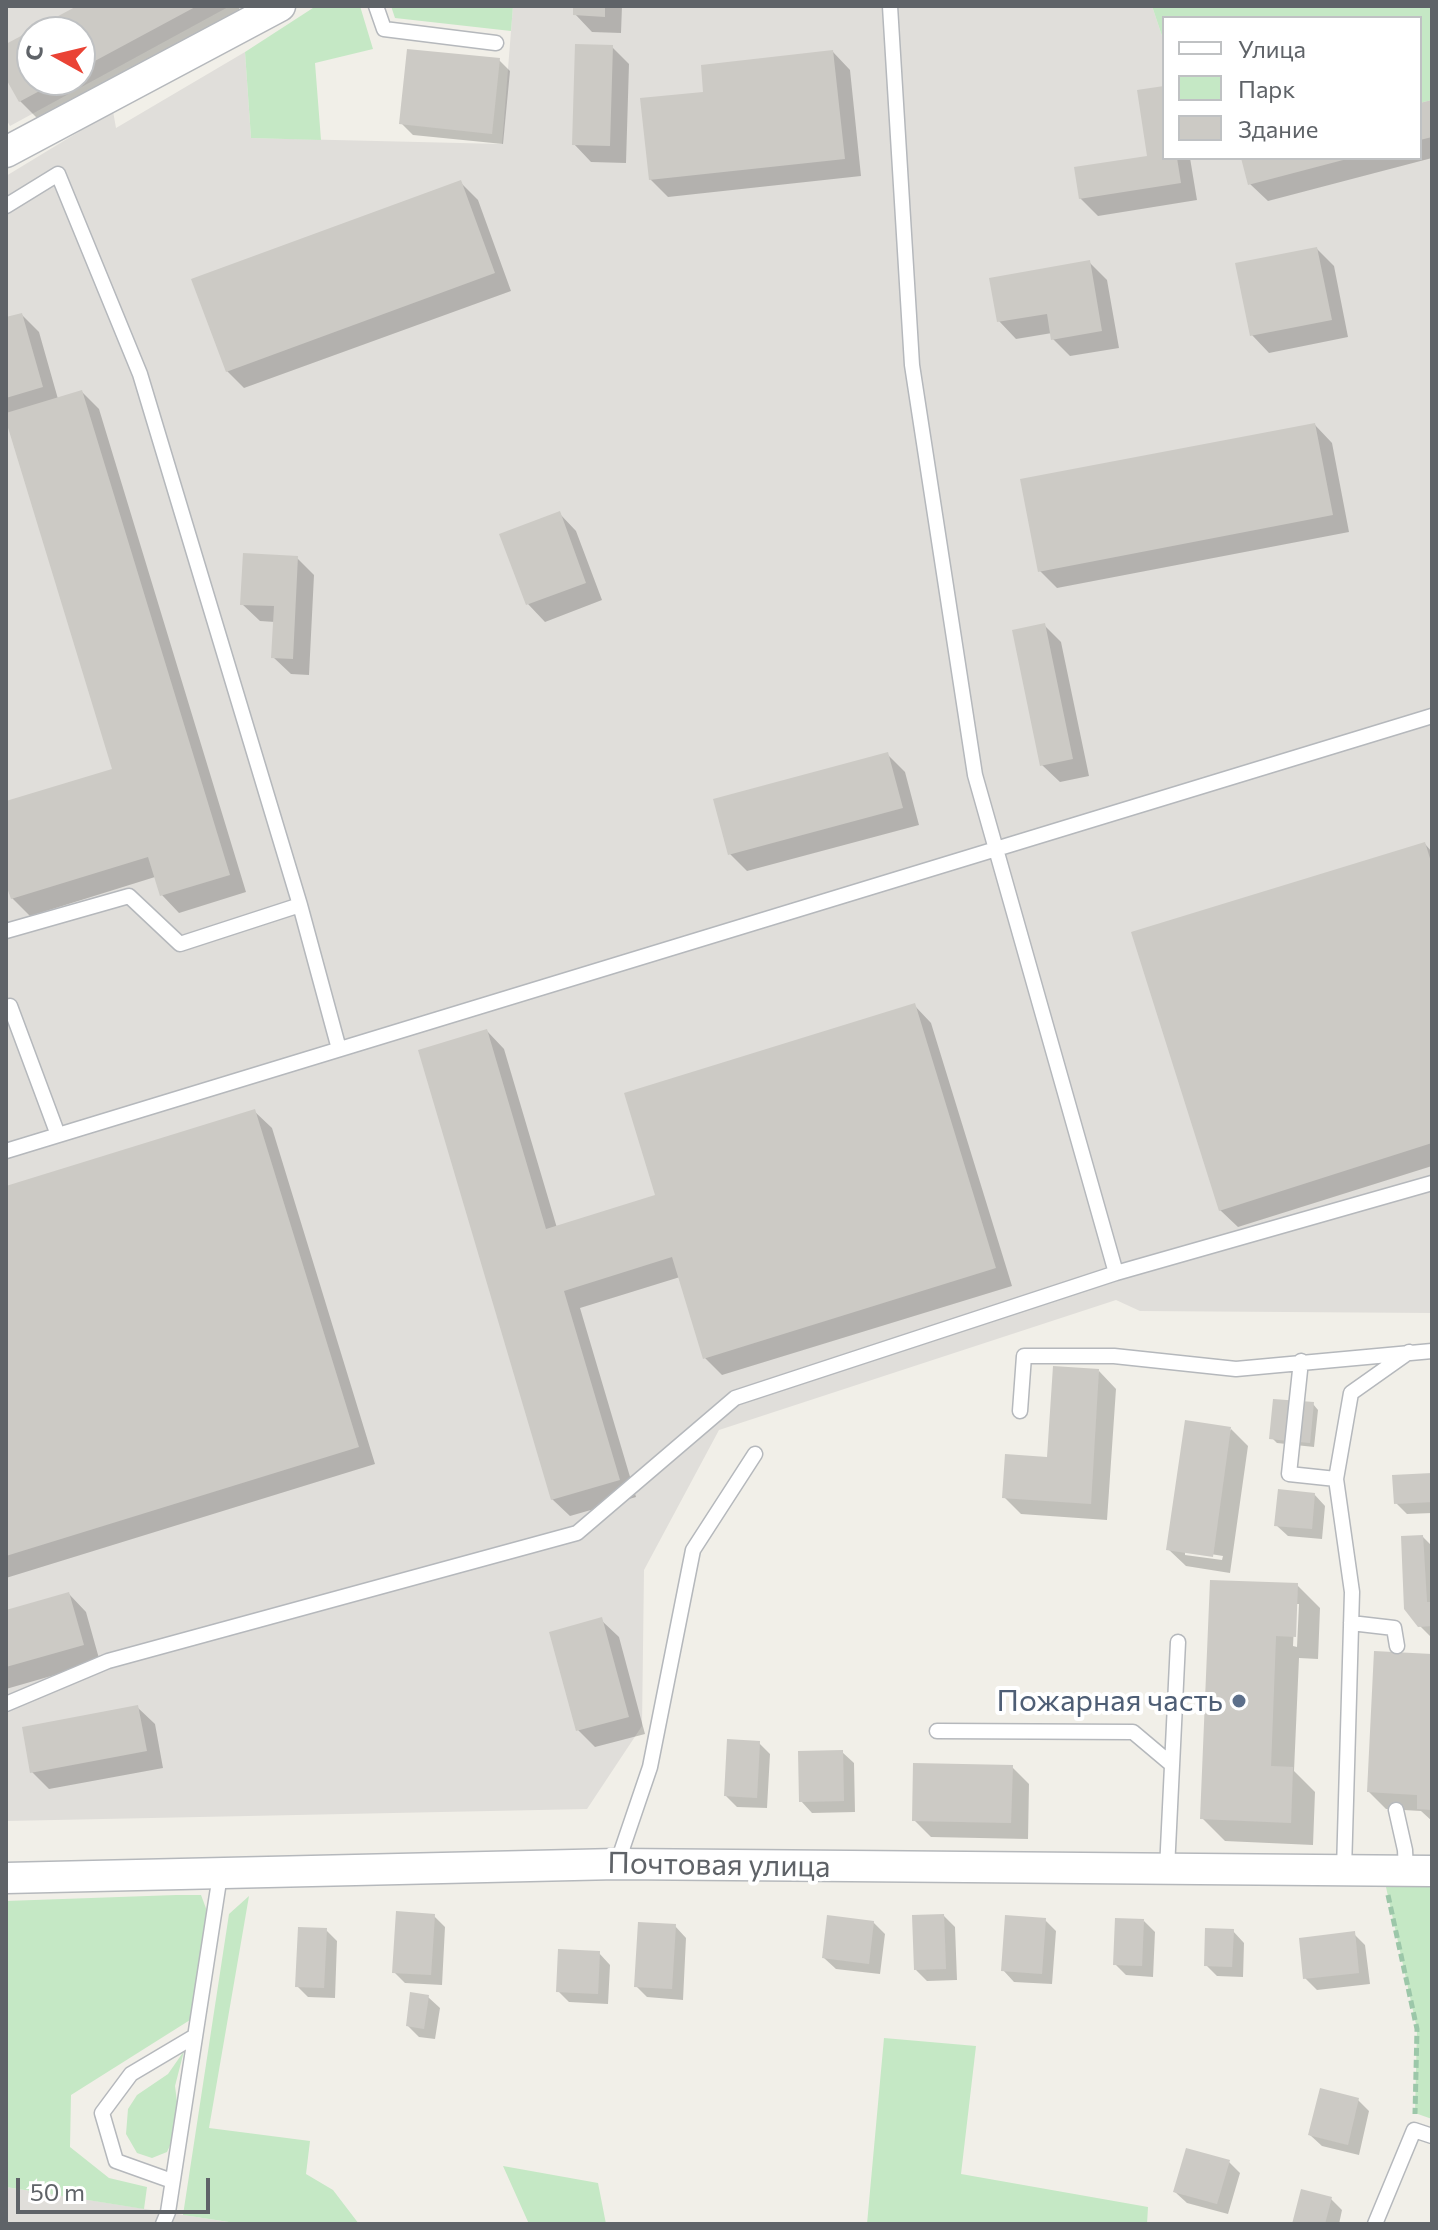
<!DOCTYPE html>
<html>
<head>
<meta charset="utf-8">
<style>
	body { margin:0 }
	#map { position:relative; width:1438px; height:2230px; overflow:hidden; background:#f1efe8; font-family:Commissioner,sans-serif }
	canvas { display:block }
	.frame { position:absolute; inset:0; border:8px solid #5f6368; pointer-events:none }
	.legend { position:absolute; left:1162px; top:16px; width:260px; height:144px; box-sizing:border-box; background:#fff; border:2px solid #bfc1c3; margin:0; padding:10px 14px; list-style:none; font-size:24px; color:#5f6368 }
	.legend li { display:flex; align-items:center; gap:16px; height:40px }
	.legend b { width:40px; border:2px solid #bfc1c3 }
	.north { position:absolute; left:16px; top:16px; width:80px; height:80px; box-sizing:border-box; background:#fff; border:2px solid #bfc1c3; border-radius:50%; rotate:278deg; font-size:22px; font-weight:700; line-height:32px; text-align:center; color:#5f6368 }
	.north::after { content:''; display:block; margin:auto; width:28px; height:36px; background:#ea4335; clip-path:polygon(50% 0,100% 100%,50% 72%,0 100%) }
	.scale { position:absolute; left:16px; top:2178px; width:194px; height:36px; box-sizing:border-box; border:4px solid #5f6368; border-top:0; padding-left:10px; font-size:24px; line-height:28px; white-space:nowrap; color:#5f6368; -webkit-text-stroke:6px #fff; paint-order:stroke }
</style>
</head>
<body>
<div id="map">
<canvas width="1438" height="2230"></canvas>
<div class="frame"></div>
<ul class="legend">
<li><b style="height:10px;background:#fff"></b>Улица</li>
<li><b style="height:22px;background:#c5e8c5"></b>Парк</li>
<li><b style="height:22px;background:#cccac5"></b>Здание</li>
</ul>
<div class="north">С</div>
<div class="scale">50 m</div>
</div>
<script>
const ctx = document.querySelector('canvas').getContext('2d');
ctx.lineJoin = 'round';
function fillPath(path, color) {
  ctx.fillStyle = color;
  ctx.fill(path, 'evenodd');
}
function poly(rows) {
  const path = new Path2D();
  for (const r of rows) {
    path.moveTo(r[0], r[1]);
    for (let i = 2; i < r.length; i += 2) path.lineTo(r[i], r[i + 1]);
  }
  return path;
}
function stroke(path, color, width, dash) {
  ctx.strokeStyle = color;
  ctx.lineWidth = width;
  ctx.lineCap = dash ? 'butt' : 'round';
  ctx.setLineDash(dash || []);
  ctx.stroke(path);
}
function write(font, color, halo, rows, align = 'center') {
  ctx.font = font + ' Commissioner,sans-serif';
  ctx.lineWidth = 8;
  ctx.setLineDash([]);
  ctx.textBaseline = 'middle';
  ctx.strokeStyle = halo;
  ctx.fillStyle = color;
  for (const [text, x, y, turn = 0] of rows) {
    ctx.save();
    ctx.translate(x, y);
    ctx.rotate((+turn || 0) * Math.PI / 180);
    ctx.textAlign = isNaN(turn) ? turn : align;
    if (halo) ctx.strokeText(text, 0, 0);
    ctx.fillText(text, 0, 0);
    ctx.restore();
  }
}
const industrial = poly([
	[6,6,230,6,10,126,6,119],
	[32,32,80,32,80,80,32,80],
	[513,6,1152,6,1164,42,1164,158,1420,158,1420,103,1432,100,1432,1313,1140,1311,1116,1300,719,1430,644,1570,642,1726,587,1809,6,1821,6,176,113,111,116,128,245,52,251,138,502,144],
	[6,2187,241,2224,242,2224,6,2224]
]);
const green = poly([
	[316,6,360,6,373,49,315,63,321,140,251,138,245,52],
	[391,6,513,6,511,31,395,18],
	[1152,6,1432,6,1432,100,1420,103,1420,18,1164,18,1164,42],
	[1432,1885,1432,2119,1415,2113,1417,2029,1386,1887],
	[176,1895,201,1895,207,1911,190,2020,71,2095,70,2147,109,2178,147,2187,144,2209,6,2187,6,1901],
	[249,1896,209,2128,310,2141,306,2174,333,2190,359,2224,242,2224,183,2215,229,1914],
	[884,2038,976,2046,961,2174,1148,2207,1147,2224,867,2224],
	[184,2051,175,2086,178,2110,172,2141,167,2152,152,2158,137,2153,126,2134,128,2109,137,2095,168,2074],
	[503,2166,598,2183,606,2224,529,2224]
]);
const shadow = poly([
	[81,6,238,6,243,16,43,124,20,101,6,75,6,47,32,32,32,80,80,80,80,32,33,32],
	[576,6,622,6,621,33,592,32,575,14],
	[612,47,629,64,626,163,591,162,574,144],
	[833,52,850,70,861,176,668,197,650,179,705,94],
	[499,60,510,71,503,144,413,135,402,124],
	[1164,88,1164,158,1190,158,1197,200,1098,216,1080,198,1149,158],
	[1432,102,1432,158,1268,201,1250,184,1243,158,1420,158,1420,105],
	[460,182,478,200,511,291,244,388,227,371],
	[1317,249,1334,266,1348,337,1269,353,1252,335],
	[1089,262,1107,280,1119,348,1070,356,1053,339,1052,333,1016,339,999,321],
	[22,315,39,332,58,399,82,392,99,409,246,892,179,913,162,895,155,877,30,916,12,898,6,878,6,803,114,770,6,419,6,320],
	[1315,425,1332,443,1349,532,1057,588,1040,571],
	[559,513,576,531,602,600,545,622,528,604,502,535],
	[297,558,314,575,309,675,291,674,273,657,275,622,260,621,242,604],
	[1044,625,1061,642,1089,776,1060,782,1042,765],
	[888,755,905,772,919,825,747,871,730,854],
	[1425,844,1432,852,1432,1166,1238,1227,1220,1210],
	[914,1005,931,1023,1012,1286,722,1375,705,1358,680,1277,580,1308,636,1497,570,1516,552,1499,487,1031,504,1049,557,1228,658,1197],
	[254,1111,272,1128,375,1464,6,1578,6,1188],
	[1099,1371,1116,1389,1107,1520,1021,1514,1004,1497,1049,1460],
	[1313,1404,1318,1410,1314,1447,1277,1443,1272,1438],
	[1231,1429,1248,1446,1230,1573,1186,1566,1168,1549],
	[1185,1550,1223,1556,1222,1560,1185,1555],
	[1432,1475,1432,1513,1407,1514,1396,1503],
	[1314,1494,1325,1506,1322,1539,1288,1536,1276,1525],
	[1423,1537,1432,1546,1432,1638,1419,1625],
	[1211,1582,1297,1585,1320,1608,1318,1659,1299,1658,1294,1771,1315,1792,1313,1845,1225,1841,1202,1818],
	[1295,1604,1299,1604,1297,1647,1293,1646],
	[69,1594,86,1612,100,1662,6,1689,6,1612],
	[601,1620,619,1637,645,1734,595,1747,578,1730],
	[1432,1656,1432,1821,1421,1811,1386,1809,1369,1792],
	[137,1707,155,1724,163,1768,49,1789,32,1772],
	[759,1743,770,1754,767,1808,737,1807,726,1796],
	[842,1752,854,1763,855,1812,812,1813,801,1801],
	[1012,1767,1029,1784,1028,1839,931,1837,914,1820],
	[434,1916,445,1927,442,1985,405,1983,394,1972],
	[944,1916,955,1927,957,1980,927,1981,916,1970],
	[1045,1920,1056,1931,1052,1984,1014,1982,1003,1970],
	[1144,1921,1155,1932,1153,1977,1126,1975,1115,1964],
	[873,1922,885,1934,880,1974,836,1969,824,1958],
	[675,1926,686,1938,683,2000,647,1997,636,1986],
	[326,1930,337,1941,335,1998,308,1997,297,1986],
	[1233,1931,1244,1943,1243,1977,1217,1976,1206,1965],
	[1354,1934,1365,1945,1370,1984,1317,1990,1305,1978],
	[599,1953,610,1965,608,2004,569,2002,558,1991],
	[428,1997,440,2008,435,2039,419,2037,408,2026],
	[1358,2100,1369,2111,1359,2155,1322,2146,1310,2135],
	[1229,2162,1240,2173,1228,2214,1187,2203,1175,2192],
	[1331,2199,1342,2210,1339,2224,1294,2224]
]);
const building = poly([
	[77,6,197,6,80,69,80,32,32,32,32,80,60,80,19,102,6,79,6,44],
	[573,6,605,6,605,17,573,15],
	[575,44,613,45,610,146,572,145],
	[407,49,500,58,492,134,399,124],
	[833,50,845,159,649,180,640,98,703,92,701,65],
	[1164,86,1164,158,1177,158,1181,183,1079,199,1074,167,1147,156,1137,90],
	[1432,100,1432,137,1420,140,1420,103],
	[1241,158,1347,158,1347,159,1248,185],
	[461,180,495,273,226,372,191,279],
	[1317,247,1332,320,1250,336,1235,263],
	[1090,260,1102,331,1051,340,1047,314,997,322,989,278],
	[22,313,43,387,6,398,6,317],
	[82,390,230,875,160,896,148,857,11,899,6,885,6,801,112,769,6,421,6,413],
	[1315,423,1333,515,1038,572,1020,479],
	[560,511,586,583,526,605,499,534],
	[243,553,298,556,293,659,271,658,274,606,240,605],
	[1045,623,1073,759,1040,766,1012,630],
	[888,752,903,808,728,855,713,799],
	[1425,842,1432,865,1432,1143,1219,1211,1131,932],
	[915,1003,996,1268,703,1359,672,1257,564,1291,620,1480,551,1500,418,1050,487,1029,546,1229,655,1195,624,1093],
	[255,1109,359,1447,6,1556,6,1186],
	[1053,1366,1099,1369,1091,1504,1002,1498,1005,1454,1047,1457],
	[1273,1399,1314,1402,1310,1443,1269,1439],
	[1185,1420,1231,1427,1213,1557,1166,1550],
	[1432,1473,1432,1502,1394,1504,1392,1475],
	[1278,1489,1315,1493,1312,1529,1274,1526],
	[1423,1535,1427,1602,1432,1602,1432,1626,1418,1627,1404,1609,1401,1536],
	[1210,1580,1298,1583,1296,1637,1276,1636,1271,1766,1293,1767,1291,1823,1200,1819],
	[69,1592,84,1645,6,1667,6,1610],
	[602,1617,629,1717,576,1731,549,1632],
	[1374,1651,1432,1654,1432,1810,1417,1809,1417,1795,1367,1792],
	[138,1705,147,1751,30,1773,22,1727],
	[727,1739,760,1741,757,1798,724,1796],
	[843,1750,844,1801,799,1802,798,1751],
	[913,1763,1013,1765,1011,1823,912,1821],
	[396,1911,435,1914,431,1975,392,1973],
	[944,1914,946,1969,914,1970,912,1915],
	[827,1915,874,1921,869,1964,822,1958],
	[1005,1915,1046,1918,1042,1974,1001,1971],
	[1115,1918,1144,1919,1142,1966,1113,1965],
	[638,1922,676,1924,672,1989,634,1987],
	[298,1927,327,1928,324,1988,295,1987],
	[1205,1928,1234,1929,1232,1967,1204,1966],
	[1355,1931,1359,1973,1303,1979,1299,1938],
	[558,1949,600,1951,598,1994,556,1992],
	[410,1992,429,1995,424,2029,406,2026],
	[1320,2088,1359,2098,1348,2145,1308,2135],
	[1186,2148,1230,2160,1217,2204,1173,2192],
	[1301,2189,1332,2197,1325,2224,1292,2224]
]);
const path = poly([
	[1388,1895,1417,2029,1415,2114]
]);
const lane = poly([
	[376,6,384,29,496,43],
	[6,206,58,174,140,374,300,905],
	[6,931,129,896,180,944,300,905,339,1049],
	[6,1007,10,1006,58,1135],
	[6,1151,1432,716],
	[1116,1273,1432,1183],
	[1301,1361,1289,1474,1336,1479],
	[1020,1411,1024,1356,1114,1356,1236,1369,1432,1351],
	[1351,1623,1394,1628,1397,1646],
	[6,1704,108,1661,577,1533,735,1398,1116,1273,975,775,912,365,890,6],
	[937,1731,1133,1732,1171,1764],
	[1396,1810,1405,1850,1406,1871],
	[617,1864,650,1767,693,1550,755,1454],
	[1167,1869,1178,1642],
	[1344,1870,1352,1592,1336,1479,1351,1393,1409,1352],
	[172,2181,116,2161,102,2113,131,2074,195,2036],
	[163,2224,168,2212,220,1875],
	[1375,2224,1414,2130,1432,2136]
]);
const street = poly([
	[6,152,280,6],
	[6,1878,617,1864,1432,1871]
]);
const markers = [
	[1239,1701,8,"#5c6f8a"]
];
const serviceNames = [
	["Пожарная часть",1223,1701]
];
const streetNames = [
	["Почтовая улица",719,1865,1]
];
fillPath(industrial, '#e0deda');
fillPath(green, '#c5e8c5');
fillPath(shadow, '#0003');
fillPath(building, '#cccac5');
stroke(lane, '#b5b8bc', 17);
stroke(street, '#b5b8bc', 33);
stroke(path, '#9cc7a9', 5, [8, 4]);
stroke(lane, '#fff', 14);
stroke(street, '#fff', 30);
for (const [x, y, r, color] of markers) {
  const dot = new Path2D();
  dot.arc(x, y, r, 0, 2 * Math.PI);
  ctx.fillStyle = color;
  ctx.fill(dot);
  stroke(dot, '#fff', 3);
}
write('30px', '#4e5e75', '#fff', serviceNames, 'right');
write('30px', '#5f6368', '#fff', streetNames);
</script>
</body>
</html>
